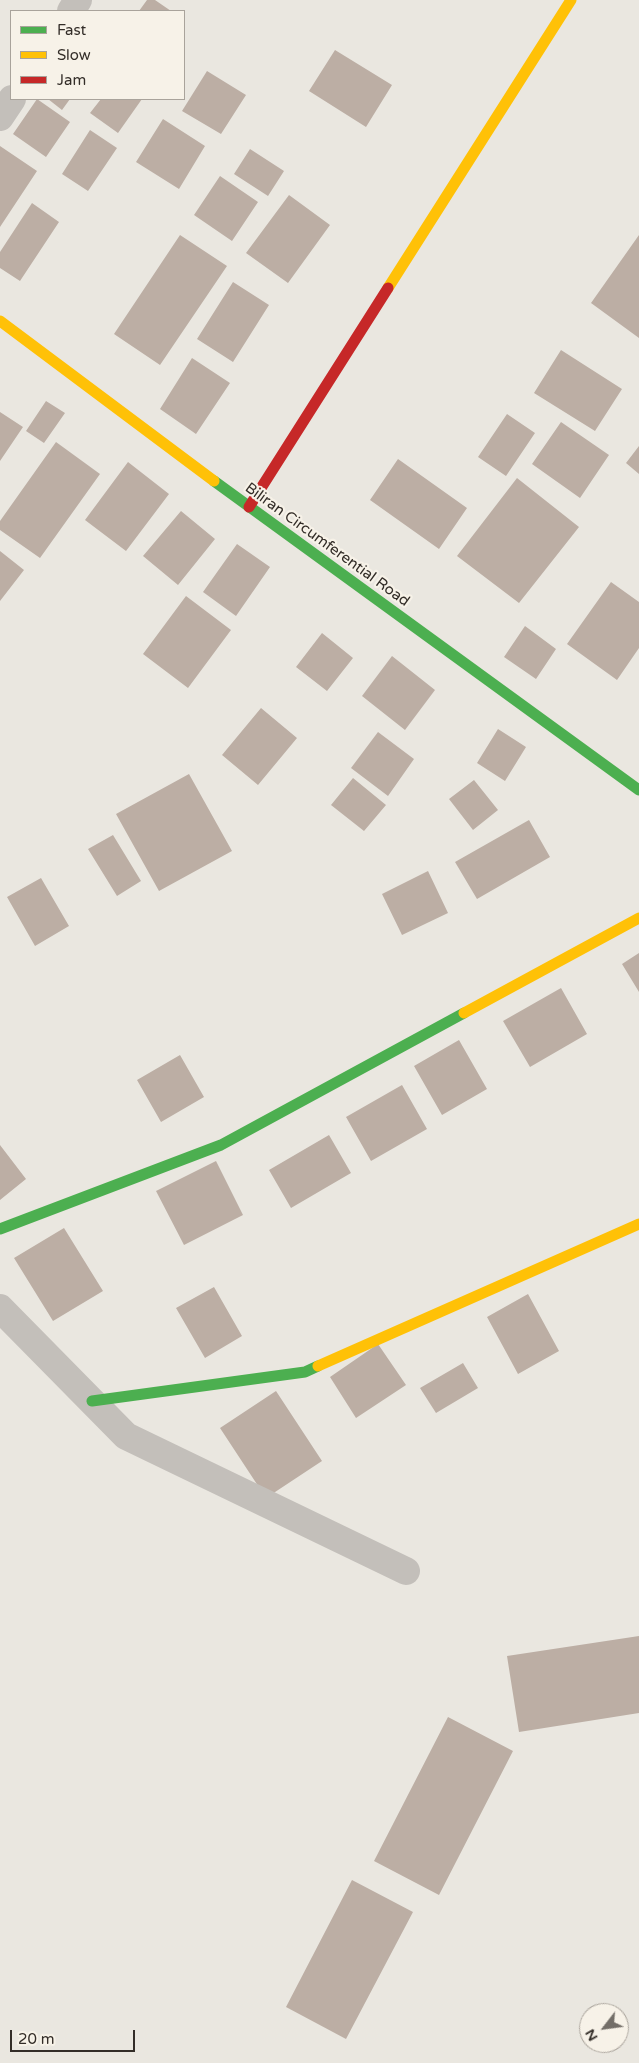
<!DOCTYPE html>
<html>
<head>
<meta charset="utf-8">
<style>
	body { margin:0 }
	#map { position:relative; width:639px; height:2063px; overflow:hidden; background:#eae7e0; font-family:"Varela Round",sans-serif }
	canvas { display:block }
	.legend { position:absolute; left:10px; top:10px; width:175px; height:90px; box-sizing:border-box; background:#f7f2e8; border:1px solid #a9a39b; margin:0; padding:6px 9px; list-style:none; font-size:15px; color:#332d28 }
	.legend li { display:flex; align-items:center; gap:10px; height:25px }
	.legend b { width:25px; border:1px solid #a9a39b }
	.north { position:absolute; left:579px; top:2003px; width:50px; height:50px; box-sizing:border-box; background:#f7f2e8; border:1px solid #a9a39b; border-radius:50%; rotate:240deg; font-size:14px; font-weight:700; line-height:20px; text-align:center; color:#332d28 }
	.north::after { content:''; display:block; margin:auto; width:18px; height:22px; background:#736e68; clip-path:polygon(50% 0,100% 100%,50% 72%,0 100%) }
	.scale { position:absolute; left:10px; top:2030px; width:125px; height:22px; box-sizing:border-box; border:2px solid #332d28; border-top:0; padding-left:6px; font-size:15px; line-height:18px; white-space:nowrap; color:#332d28; -webkit-text-stroke:4px #f7f2e8; paint-order:stroke }
</style>
</head>
<body>
<div id="map">
<canvas width="639" height="2063"></canvas>
<ul class="legend">
<li><b style="height:6px;background:#4caf50"></b>Fast</li>
<li><b style="height:6px;background:#ffc107"></b>Slow</li>
<li><b style="height:6px;background:#c62828"></b>Jam</li>
</ul>
<div class="north">N</div>
<div class="scale">20 m</div>
</div>
<script>
const ctx = document.querySelector('canvas').getContext('2d');
ctx.lineJoin = 'round';
function fillPath(path, color) {
  ctx.fillStyle = color;
  ctx.fill(path, 'evenodd');
}
function poly(rows) {
  const path = new Path2D();
  for (const r of rows) {
    path.moveTo(r[0], r[1]);
    for (let i = 2; i < r.length; i += 2) path.lineTo(r[i], r[i + 1]);
  }
  return path;
}
function stroke(path, color, width, dash) {
  ctx.strokeStyle = color;
  ctx.lineWidth = width;
  ctx.lineCap = dash ? 'butt' : 'round';
  ctx.setLineDash(dash || []);
  ctx.stroke(path);
}
function write(font, color, halo, rows, align = 'center') {
  ctx.font = font + ' "Varela Round",sans-serif';
  ctx.lineWidth = 4.5;
  ctx.setLineDash([]);
  ctx.textBaseline = 'middle';
  ctx.strokeStyle = halo;
  ctx.fillStyle = color;
  for (const [text, x, y, turn = 0] of rows) {
    ctx.save();
    ctx.translate(x, y);
    ctx.rotate((+turn || 0) * Math.PI / 180);
    ctx.textAlign = isNaN(turn) ? turn : align;
    if (halo) ctx.strokeText(text, 0, 0);
    ctx.fillText(text, 0, 0);
    ctx.restore();
  }
}
const building = poly([
	[147,0,155,0,171,11,139,11],
	[335,50,392,85,366,127,309,91],
	[207,71,246,95,221,134,182,111],
	[37,99,70,122,46,157,13,134],
	[48,99,70,99,62,110],
	[101,99,142,99,118,133,90,113],
	[163,119,205,146,179,189,136,162],
	[90,130,117,148,88,191,62,174],
	[0,146,37,171,0,227],
	[250,149,284,171,268,196,234,174],
	[220,176,258,202,232,241,194,215],
	[289,195,330,225,288,283,246,253],
	[32,203,59,222,20,281,0,268,0,252],
	[180,235,227,266,160,365,114,334],
	[639,235,639,338,591,303],
	[233,282,269,305,233,362,197,339],
	[561,350,622,389,595,431,534,393],
	[192,358,230,383,196,434,160,409],
	[46,401,65,413,44,443,26,431],
	[0,412,23,427,0,461],
	[507,414,535,433,506,476,478,457],
	[561,422,609,455,580,498,532,464],
	[56,442,100,474,40,558,0,530,0,521],
	[639,446,639,474,626,463],
	[398,459,467,508,439,549,370,500],
	[128,462,169,494,126,551,85,520],
	[517,478,579,527,519,603,457,556],
	[181,511,215,539,178,585,143,556],
	[237,544,270,567,236,616,203,592],
	[0,551,24,570,0,601],
	[611,582,639,602,639,648,617,680,567,644],
	[186,596,231,630,188,688,143,654],
	[525,626,556,649,536,679,504,657],
	[322,633,353,658,327,691,296,667],
	[392,656,435,690,405,730,362,696],
	[261,708,297,738,258,785,222,755],
	[498,729,526,747,505,781,477,763],
	[378,732,414,759,388,796,351,768],
	[189,774,232,851,159,891,116,814],
	[353,778,386,805,364,831,331,805],
	[474,780,498,810,473,830,449,799],
	[529,820,550,857,477,899,455,862],
	[113,835,141,881,117,896,88,849],
	[428,871,448,913,402,935,382,894],
	[41,878,69,926,35,946,7,897],
	[639,953,639,992,622,964],
	[561,988,587,1034,530,1067,503,1021],
	[459,1040,487,1089,442,1115,414,1066],
	[180,1055,204,1097,161,1122,137,1080],
	[402,1085,427,1129,371,1161,346,1117],
	[329,1135,351,1173,291,1208,269,1170],
	[0,1145,26,1179,0,1200],
	[216,1161,243,1215,184,1245,156,1191],
	[64,1228,103,1291,53,1321,14,1258],
	[214,1287,242,1336,205,1358,176,1308],
	[528,1294,559,1351,518,1374,487,1317],
	[378,1344,406,1385,356,1418,330,1377],
	[463,1363,478,1388,436,1413,420,1388],
	[276,1391,322,1461,266,1498,220,1428],
	[639,1636,639,1713,519,1732,507,1656],
	[448,1717,513,1751,439,1895,374,1861],
	[352,1880,413,1912,346,2039,286,2007]
]);
const street = poly([
	[71,11,78,0],
	[0,117,12,99],
	[0,1308,126,1436,406,1571]
]);
const fast = poly([
	[214,481,639,790],
	[0,1229,221,1145,464,1013],
	[92,1401,305,1372,318,1366]
]);
const slow = poly([
	[388,288,571,0],
	[0,321,214,481],
	[464,1013,639,918],
	[318,1366,639,1224]
]);
const jam = poly([
	[249,507,388,288]
]);
const streetNames = [
	["Biliran Circumferential Road",327,545,36]
];
fillPath(building, '#bcaea4');
stroke(street, '#c3bfba', 28);
stroke(fast, '#4caf50', 11);
stroke(slow, '#ffc107', 11);
stroke(jam, '#c62828', 11);
write('15px', '#332d28', '#f7f2e8', streetNames);
</script>
</body>
</html>
